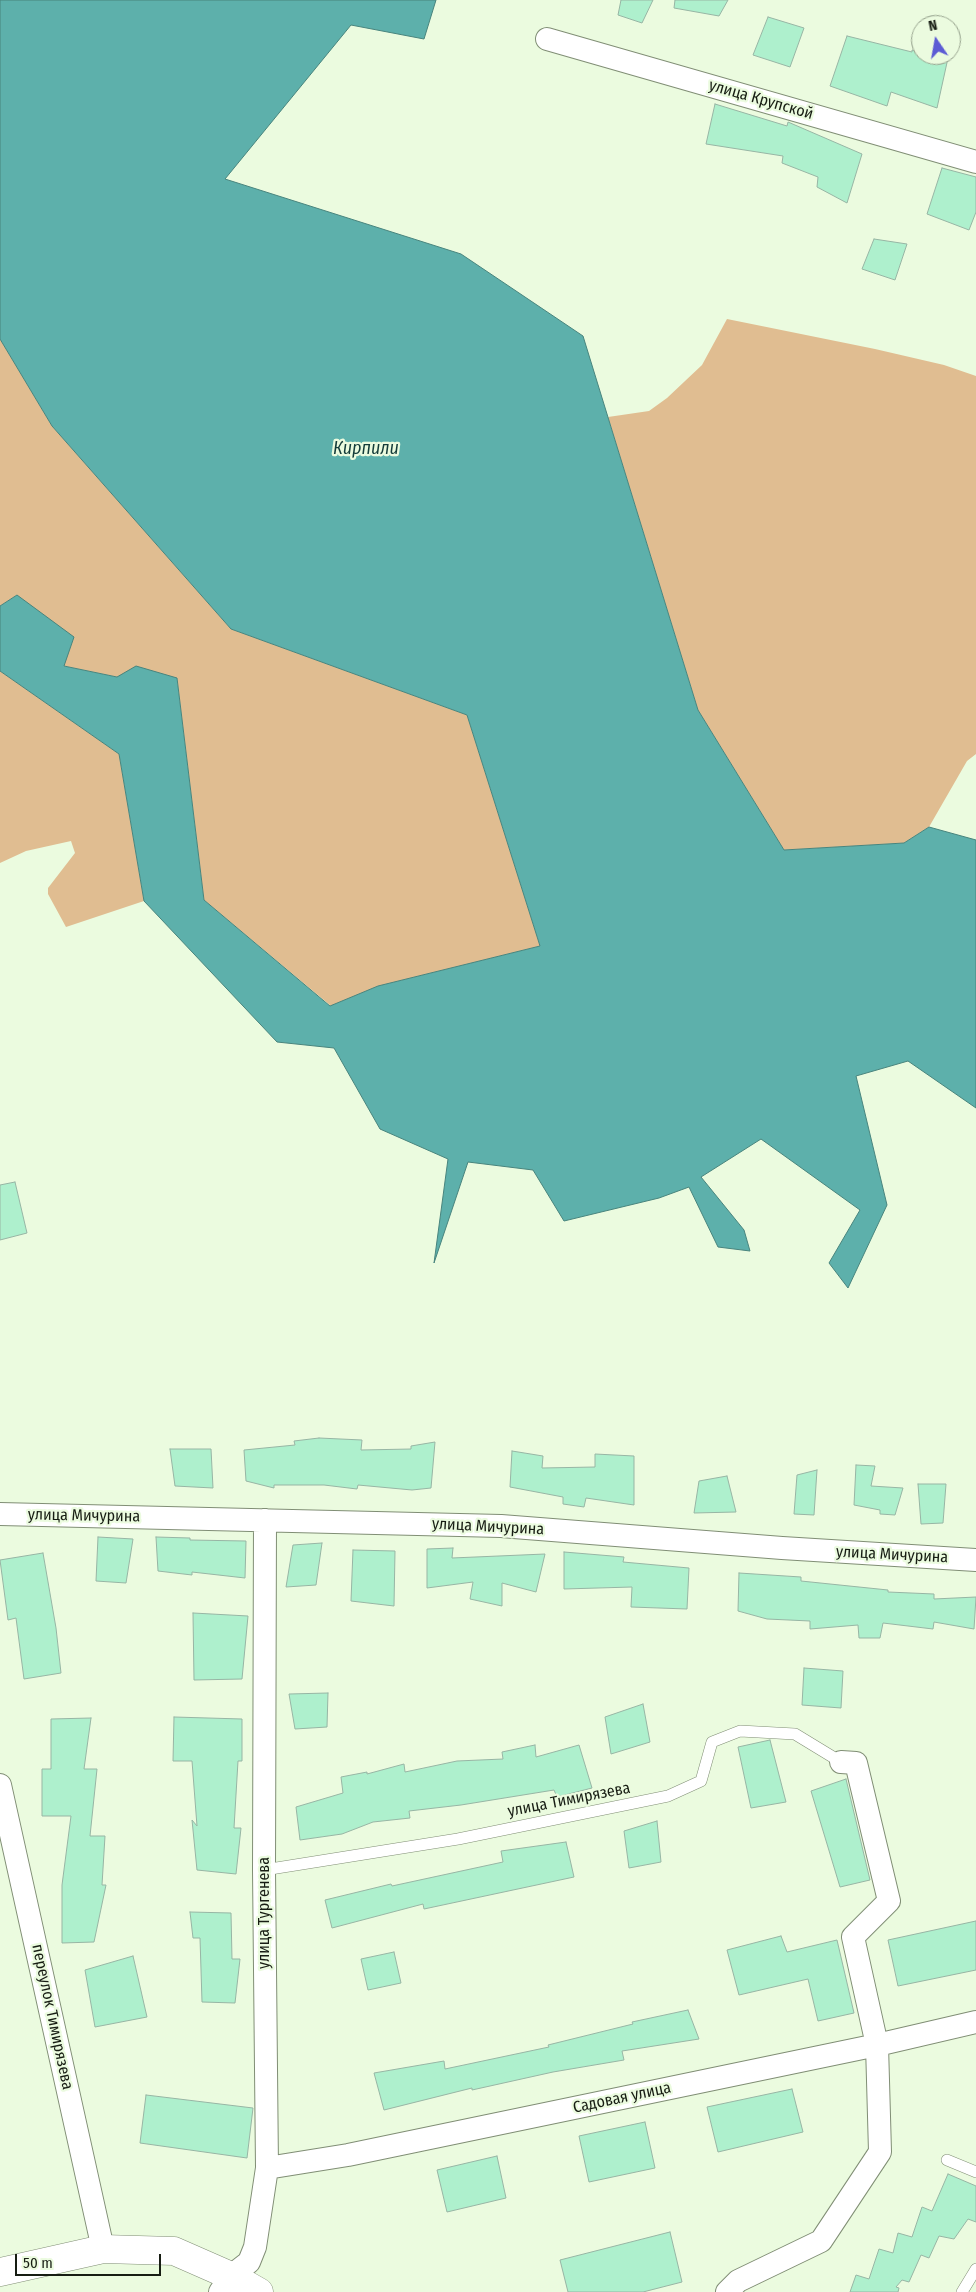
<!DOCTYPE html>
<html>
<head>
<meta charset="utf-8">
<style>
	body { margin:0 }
	#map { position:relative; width:976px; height:2292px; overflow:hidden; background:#ebfbdf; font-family:"Fira Sans Condensed",sans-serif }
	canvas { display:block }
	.north { position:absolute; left:911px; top:15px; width:50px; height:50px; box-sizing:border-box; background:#ebfbdf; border:1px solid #96a28d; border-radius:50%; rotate:348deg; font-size:14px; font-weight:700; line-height:20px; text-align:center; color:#171d13 }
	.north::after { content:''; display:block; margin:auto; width:18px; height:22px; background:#5c5cd4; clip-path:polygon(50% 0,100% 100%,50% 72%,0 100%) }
	.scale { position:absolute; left:15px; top:2254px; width:146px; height:22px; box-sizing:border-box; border:2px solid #171d13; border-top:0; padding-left:6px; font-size:15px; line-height:18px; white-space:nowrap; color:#171d13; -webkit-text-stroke:4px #ebfbdf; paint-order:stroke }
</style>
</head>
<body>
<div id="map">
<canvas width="976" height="2292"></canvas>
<div class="north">N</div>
<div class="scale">50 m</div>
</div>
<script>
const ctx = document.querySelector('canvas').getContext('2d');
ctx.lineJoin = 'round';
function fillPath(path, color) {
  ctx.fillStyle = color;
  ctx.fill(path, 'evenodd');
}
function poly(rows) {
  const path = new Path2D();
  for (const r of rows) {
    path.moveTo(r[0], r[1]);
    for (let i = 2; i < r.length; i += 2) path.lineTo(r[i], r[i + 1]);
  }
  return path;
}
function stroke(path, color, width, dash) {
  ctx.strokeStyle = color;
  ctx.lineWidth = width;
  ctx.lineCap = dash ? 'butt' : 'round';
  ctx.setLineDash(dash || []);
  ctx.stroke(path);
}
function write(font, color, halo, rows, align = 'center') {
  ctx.font = font + ' "Fira Sans Condensed",sans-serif';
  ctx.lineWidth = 4.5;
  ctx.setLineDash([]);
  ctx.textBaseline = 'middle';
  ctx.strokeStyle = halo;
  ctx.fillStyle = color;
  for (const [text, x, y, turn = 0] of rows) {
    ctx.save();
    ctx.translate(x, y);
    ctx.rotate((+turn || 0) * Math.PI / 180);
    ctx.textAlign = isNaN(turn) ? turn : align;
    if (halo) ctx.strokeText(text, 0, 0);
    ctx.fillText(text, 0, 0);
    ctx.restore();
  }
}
const green = poly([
	[727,319,875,349,944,365,976,376,976,754,967,761,929,827,904,843,784,850,698,710,608,417,649,411,667,398,702,365],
	[0,339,52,426,231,629,467,715,540,946,379,986,331,1006,204,900,177,678,117,677,64,666,17,595,0,606],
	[0,671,119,754,144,901,66,927,48,894,48,888,75,853,71,841,26,851,0,863]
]);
const water = poly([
	[0,0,436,0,424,39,351,25,225,179,461,254,583,336,698,710,784,850,904,843,929,827,976,840,976,1108,908,1061,856,1076,887,1205,848,1288,829,1263,860,1210,761,1139,701,1177,744,1230,750,1251,718,1247,689,1187,659,1198,564,1221,533,1170,468,1162,434,1263,448,1159,380,1129,334,1048,277,1042,144,901,119,754,0,671,0,606,17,595,74,637,64,666,117,677,136,666,177,678,204,900,330,1006,378,986,540,946,467,715,231,629,52,426,0,339,0,0]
]);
const building = poly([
	[621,0,653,0,642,23,618,15,621,0],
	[675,0,728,0,719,16,674,8,675,0],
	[768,17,804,28,790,67,753,55,768,17],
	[847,36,912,52,912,50,921,52,921,55,948,58,937,108,891,92,887,106,830,86,847,36],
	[715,104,787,126,788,122,862,154,847,203,817,187,818,177,782,163,783,156,706,144,715,104],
	[942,168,976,177,976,212,969,230,927,214,942,168],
	[874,239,907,244,895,280,862,269,874,239],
	[15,1182,27,1233,0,1240,0,1185,15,1182],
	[319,1438,362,1440,361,1450,411,1449,411,1446,435,1442,431,1488,412,1490,358,1485,357,1489,324,1485,274,1485,274,1488,246,1481,244,1450,295,1445,294,1441,319,1438],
	[170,1449,211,1449,213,1488,175,1486,170,1449],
	[512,1451,543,1456,542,1468,595,1467,595,1454,634,1456,634,1505,586,1498,584,1507,563,1504,563,1497,510,1487,512,1451],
	[856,1465,875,1466,871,1486,903,1488,895,1515,880,1514,880,1510,854,1505,856,1465],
	[817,1470,814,1515,794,1514,797,1475,817,1470],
	[727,1476,736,1512,694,1513,699,1481,727,1476],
	[918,1484,946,1484,943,1523,921,1524,918,1484],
	[98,1537,133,1539,126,1583,96,1581,98,1537],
	[156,1537,190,1538,190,1540,246,1541,245,1578,192,1572,192,1575,158,1571,156,1537],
	[322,1543,316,1585,286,1587,293,1545,322,1543],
	[453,1548,452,1558,545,1554,536,1592,502,1583,502,1606,470,1599,473,1582,427,1588,427,1549,453,1548],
	[353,1550,395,1551,394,1606,351,1601,353,1550],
	[564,1552,624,1557,623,1562,689,1568,687,1609,631,1607,632,1587,564,1589,564,1552],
	[43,1553,56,1628,61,1673,24,1679,16,1618,8,1620,0,1560,43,1553],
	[739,1573,801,1577,801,1581,888,1590,888,1592,934,1594,934,1599,976,1597,974,1629,934,1622,933,1629,883,1623,880,1638,859,1638,858,1625,810,1629,810,1621,767,1619,738,1611,739,1573],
	[193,1613,248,1616,242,1679,194,1680,193,1613],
	[804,1668,843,1671,841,1708,802,1705,804,1668],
	[328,1693,327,1727,295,1729,289,1694,328,1693],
	[643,1704,650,1742,611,1754,605,1717,643,1704],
	[174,1717,242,1719,242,1761,238,1761,234,1828,241,1828,236,1874,197,1870,192,1820,197,1826,192,1761,173,1761,174,1717],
	[91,1718,84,1769,97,1769,90,1836,105,1836,102,1885,106,1885,94,1942,62,1943,62,1885,71,1816,42,1816,42,1769,51,1769,51,1719,91,1718],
	[770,1740,786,1802,751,1808,738,1747,770,1740],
	[535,1745,536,1757,579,1745,592,1788,557,1797,554,1790,461,1805,409,1811,410,1818,373,1822,342,1834,300,1840,296,1807,343,1793,341,1777,367,1772,367,1774,404,1764,405,1772,457,1761,503,1759,502,1752,535,1745],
	[846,1779,870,1880,840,1887,811,1791,846,1779],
	[657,1821,661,1862,629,1868,624,1831,657,1821],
	[566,1842,574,1877,424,1909,423,1904,332,1928,325,1900,391,1884,392,1886,503,1862,501,1851,566,1842],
	[190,1912,231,1913,232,1959,240,1959,235,2003,202,2002,200,1938,193,1938,190,1912],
	[976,1921,976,1970,898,1986,888,1940,976,1921],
	[781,1936,787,1952,837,1940,854,2013,818,2021,808,1979,739,1995,727,1950,781,1936],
	[394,1952,401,1983,368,1990,361,1959,394,1952],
	[133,1956,147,2017,95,2027,85,1970,133,1956],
	[688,2010,699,2039,622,2051,624,2060,553,2072,472,2090,472,2088,384,2110,374,2073,444,2061,445,2069,549,2047,548,2045,633,2024,632,2022,688,2010],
	[792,2089,803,2132,718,2152,707,2107,792,2089],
	[146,2095,253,2108,247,2158,140,2143,146,2095],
	[645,2122,655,2168,589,2182,579,2136,645,2122],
	[497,2156,506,2198,447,2212,437,2170,497,2156],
	[948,2174,976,2186,976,2222,968,2219,954,2239,939,2236,929,2258,921,2255,909,2282,902,2280,896,2287,899,2288,898,2292,850,2292,856,2275,869,2279,879,2249,893,2253,898,2233,912,2237,922,2207,932,2211,948,2174],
	[670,2232,682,2282,643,2292,568,2292,560,2260,670,2232]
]);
const lane = poly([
	[264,1870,458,1839,668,1796,701,1781,712,1742,740,1731,795,1734,841,1762],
	[947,2160,976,2172],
	[962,2292,976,2269]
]);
const street = poly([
	[547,39,976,162],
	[0,1514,501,1526,782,1548,976,1560],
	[0,1785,103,2249],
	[267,2168,348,2155,877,2045,976,2022],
	[220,2292,231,2276,249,2262,255,2247,267,2168,264,1870,265,1520],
	[727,2292,738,2281,821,2241,880,2152,877,2045,853,1937,889,1901,856,1763,841,1762]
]);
const secondary = poly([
	[0,2272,103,2249,174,2251,231,2276,259,2292]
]);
const streetNames = [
	["улица Крупской",761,100,16],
	["улица Мичурина",84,1516,1],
	["улица Мичурина",488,1527,3],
	["улица Мичурина",892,1555,3],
	["улица Тимирязева",569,1800,-11],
	["улица Тургенева",265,1913,-90],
	["переулок Тимирязева",52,2017,78],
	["Садовая улица",622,2098,-12]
];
const waterNames = [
	["Кирпили",366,449]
];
fillPath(green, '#e0bd91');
fillPath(water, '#5db0ab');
stroke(water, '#48847d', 1);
fillPath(building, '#aef0cd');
stroke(building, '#97b5a4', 1);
stroke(lane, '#808e75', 12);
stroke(street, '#808e75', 24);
stroke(secondary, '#808e75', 29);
stroke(lane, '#fff', 11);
stroke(street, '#fff', 22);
stroke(secondary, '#fff', 28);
write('16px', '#171d13', '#ebfbdf', streetNames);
write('italic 18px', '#143c3a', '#ebfbdf', waterNames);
</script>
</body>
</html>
